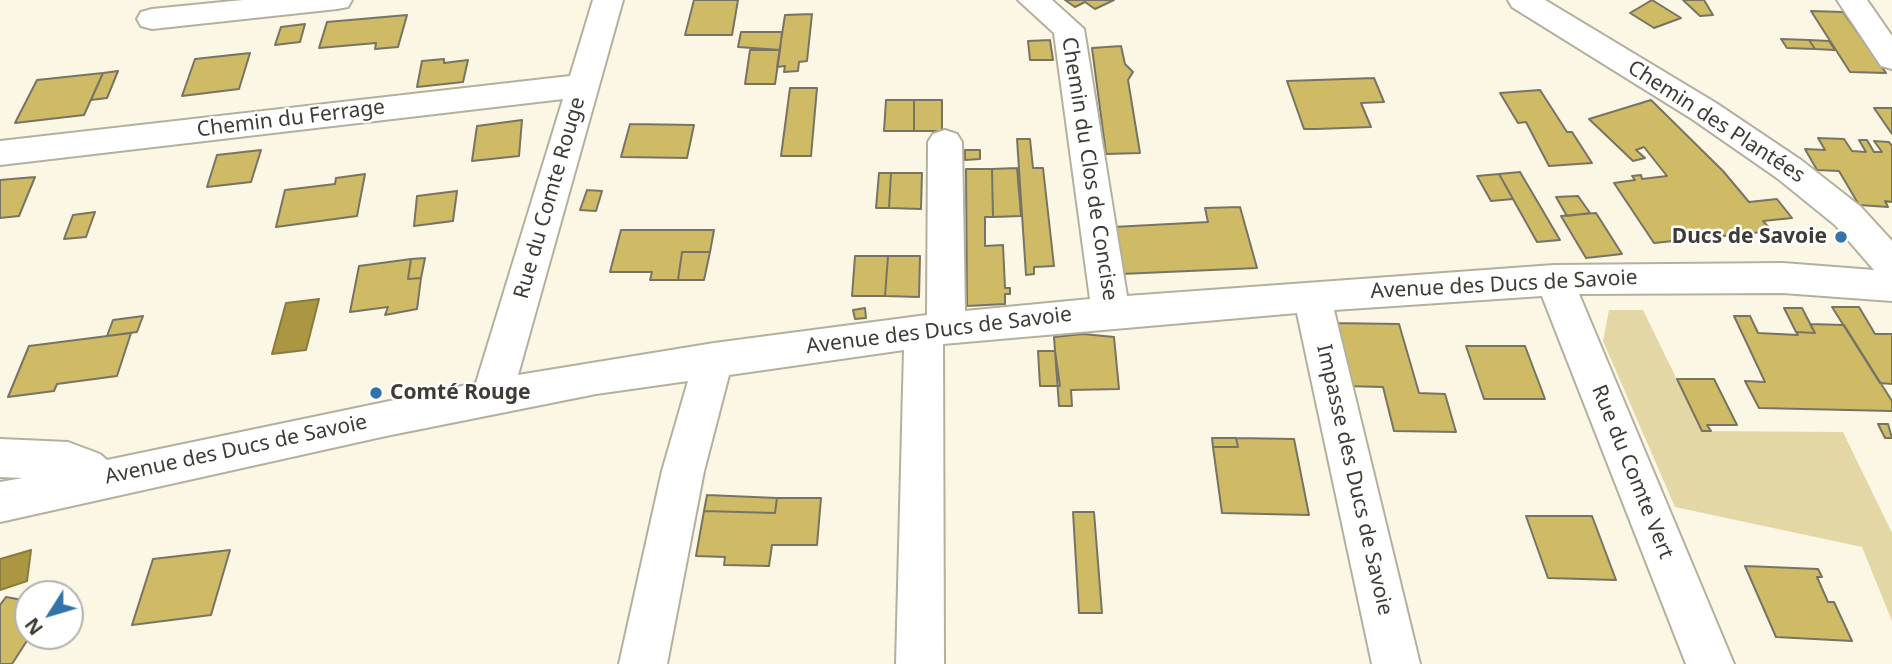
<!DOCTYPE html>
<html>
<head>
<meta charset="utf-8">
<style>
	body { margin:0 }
	#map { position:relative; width:1892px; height:664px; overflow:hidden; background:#fbf7e4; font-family:"Noto Sans",sans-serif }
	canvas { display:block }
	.north { position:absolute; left:14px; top:580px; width:70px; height:70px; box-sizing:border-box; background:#fff; border:2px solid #b2b1ae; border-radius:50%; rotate:233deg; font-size:19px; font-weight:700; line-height:28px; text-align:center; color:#3e3c35 }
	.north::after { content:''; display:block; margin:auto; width:24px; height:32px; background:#3274aa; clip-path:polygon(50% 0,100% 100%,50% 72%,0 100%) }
</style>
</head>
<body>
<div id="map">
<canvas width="1892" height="664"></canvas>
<div class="north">N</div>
</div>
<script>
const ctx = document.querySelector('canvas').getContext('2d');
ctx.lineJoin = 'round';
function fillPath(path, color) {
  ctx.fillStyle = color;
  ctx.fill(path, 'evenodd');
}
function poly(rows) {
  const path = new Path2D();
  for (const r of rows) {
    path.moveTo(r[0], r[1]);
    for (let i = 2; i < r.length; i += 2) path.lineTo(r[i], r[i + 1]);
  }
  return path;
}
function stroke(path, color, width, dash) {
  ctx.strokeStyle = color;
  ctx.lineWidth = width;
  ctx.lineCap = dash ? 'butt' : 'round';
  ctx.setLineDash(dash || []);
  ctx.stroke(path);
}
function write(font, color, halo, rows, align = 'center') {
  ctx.font = font + ' "Noto Sans",sans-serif';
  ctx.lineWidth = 5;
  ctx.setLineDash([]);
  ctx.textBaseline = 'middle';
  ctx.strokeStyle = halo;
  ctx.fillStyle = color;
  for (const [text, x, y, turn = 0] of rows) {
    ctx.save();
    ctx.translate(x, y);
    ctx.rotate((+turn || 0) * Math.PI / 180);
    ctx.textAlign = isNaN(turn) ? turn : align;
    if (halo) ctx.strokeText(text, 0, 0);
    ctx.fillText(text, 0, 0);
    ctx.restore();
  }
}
const green = poly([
	[1609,310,1643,310,1702,431,1843,432,1892,533,1892,621,1862,547,1675,507,1603,341]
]);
const water = poly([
	[319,299,306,350,272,354,286,303,319,299],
	[31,550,27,581,0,590,0,559,31,550]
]);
const building = poly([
	[694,0,738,0,732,35,685,35,694,0],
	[1065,0,1114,0,1095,9,1085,2,1075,7,1065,0],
	[1652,0,1681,18,1654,28,1630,13,1652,0],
	[1683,0,1704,0,1713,15,1700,16,1683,0],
	[1811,11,1843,12,1886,73,1850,72,1811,11],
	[812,14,807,61,799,62,798,71,784,72,785,66,777,67,785,15,812,14],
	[407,15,398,47,375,49,376,43,319,48,327,22,407,15],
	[305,24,300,42,275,45,281,27,305,24],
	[741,32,782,32,780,50,738,47,741,32],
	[1781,39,1809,40,1815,49,1787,48,1781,39],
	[1050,40,1053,60,1030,60,1028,41,1050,40],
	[1809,40,1829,41,1835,50,1815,49,1809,40],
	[1121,46,1125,64,1133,72,1128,80,1140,153,1106,154,1092,48,1121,46],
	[750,50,780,50,775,84,745,84,750,50],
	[250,53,239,89,182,96,195,59,250,53],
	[444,59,444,63,468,60,463,82,417,87,422,61,444,59],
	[118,71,107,98,91,100,103,73,118,71],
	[103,73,84,115,15,123,37,80,103,73],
	[1374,78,1384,102,1361,103,1371,127,1316,129,1304,129,1287,81,1374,78],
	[790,88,817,88,811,156,781,156,790,88],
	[1540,90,1567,132,1572,132,1592,163,1549,166,1526,122,1518,123,1500,93,1540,90],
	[886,100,914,100,914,131,884,131,886,100],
	[914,100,942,100,942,131,914,131,914,100],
	[1651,100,1723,171,1749,202,1777,199,1792,218,1763,221,1772,231,1654,243,1614,183,1635,180,1632,176,1641,175,1642,179,1667,176,1644,147,1636,150,1645,158,1633,161,1589,119,1651,100],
	[1874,108,1892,108,1892,134,1874,108],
	[522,120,519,156,472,161,477,126,522,120],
	[630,124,694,125,687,158,621,157,630,124],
	[1818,138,1844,139,1852,151,1866,152,1859,140,1867,140,1874,152,1882,152,1874,141,1889,142,1892,146,1892,202,1885,201,1888,207,1859,205,1839,171,1817,170,1805,149,1825,150,1818,138],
	[1017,139,1030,139,1033,168,1043,168,1054,266,1034,267,1034,274,1026,275,1017,139],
	[261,150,251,182,207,187,217,155,261,150],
	[965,150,980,150,980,159,965,160,965,150],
	[1017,168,1021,216,993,217,992,169,1017,168],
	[966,169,992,169,993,217,985,217,985,246,1003,245,1005,288,1010,288,1010,294,1005,294,1005,304,967,306,966,169],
	[1520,172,1560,240,1537,242,1499,174,1520,172],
	[879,173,891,173,889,208,876,208,879,173],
	[891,173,922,173,921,209,889,208,891,173],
	[365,174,357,216,276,227,285,190,335,184,336,178,365,174],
	[1499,174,1513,199,1491,201,1477,176,1499,174],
	[35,177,19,216,0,218,0,180,35,177],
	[587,190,602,191,596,211,580,210,587,190],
	[457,191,453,221,414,226,417,196,457,191],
	[1578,196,1590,213,1567,216,1556,197,1578,196],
	[1240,207,1257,268,1121,274,1113,227,1208,222,1205,208,1240,207],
	[95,212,86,237,64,239,73,215,95,212],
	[1596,213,1622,254,1586,258,1561,216,1596,213],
	[621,230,714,230,710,252,682,252,678,280,650,280,652,272,610,272,621,230],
	[682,252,710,252,704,280,678,280,682,252],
	[855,256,888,256,885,296,852,296,855,256],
	[888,256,920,256,919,297,885,296,888,256],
	[425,258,421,278,408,279,411,259,425,258],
	[411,259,408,279,421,278,417,309,385,315,388,307,350,312,359,266,411,259],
	[1832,307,1859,307,1875,334,1892,334,1892,384,1880,383,1832,307],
	[865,308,866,318,855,319,853,310,865,308],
	[1784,308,1802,308,1815,333,1796,332,1784,308],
	[143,316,137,332,107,336,113,320,143,316],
	[1734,316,1750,316,1758,333,1798,335,1796,332,1815,333,1810,324,1844,325,1892,401,1892,411,1759,408,1745,381,1765,382,1734,316],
	[1329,323,1399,324,1419,393,1445,394,1456,432,1394,431,1383,387,1344,386,1329,323],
	[131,333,117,376,57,384,54,391,8,397,29,346,131,333],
	[1083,334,1114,337,1119,389,1071,390,1072,406,1059,406,1054,337,1083,334],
	[1466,346,1525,346,1545,399,1484,399,1466,346],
	[1038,351,1055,351,1060,386,1040,386,1038,351],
	[1677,379,1714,379,1737,425,1707,425,1711,431,1702,431,1677,379],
	[1878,424,1888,424,1892,438,1885,438,1878,424],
	[1212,438,1236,438,1238,447,1213,447,1212,438],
	[1236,438,1294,439,1309,515,1222,513,1213,447,1238,447,1236,438],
	[707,495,777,498,775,513,704,511,707,495],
	[777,498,821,498,817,545,772,545,769,566,724,565,725,557,696,556,704,511,775,513,777,498],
	[1073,512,1094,512,1102,613,1079,613,1073,512],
	[1526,516,1592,516,1616,580,1548,578,1526,516],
	[230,550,211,615,132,625,153,559,230,550],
	[1745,566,1818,569,1822,577,1817,577,1828,602,1834,602,1852,641,1776,637,1745,566],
	[6,597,28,601,28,636,30,636,12,664,0,664,0,605,6,597]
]);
const minor = poly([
	[243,0,352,0,348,7,337,9,152,29,141,26,137,19,141,12,152,9,243,0],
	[593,0,623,0,518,375,714,343,927,315,928,142,933,134,945,130,957,134,962,142,965,311,1090,299,1054,33,1018,0,1052,0,1084,29,1127,296,1554,265,1783,263,1874,270,1835,225,1777,178,1692,119,1512,7,1508,0,1545,0,1716,103,1801,160,1861,207,1892,241,1892,301,1783,293,1579,294,1734,664,1686,664,1542,296,1334,310,1420,664,1372,664,1297,313,943,344,944,664,896,664,904,350,729,375,704,471,667,664,619,664,662,471,688,381,596,394,386,436,0,522,0,482,23,478,0,477,0,439,68,442,100,454,107,460,476,383,563,99,0,165,0,141,570,76,593,0],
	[1837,0,1867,0,1892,36,1892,69,1881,66,1837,0]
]);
const markers = [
	[1841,237,7,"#3274aa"],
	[376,393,7,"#3274aa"]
];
const streetNames = [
	["Chemin du Ferrage",291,119,-7],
	["Chemin des Plantées",1716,122,33],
	["Chemin du Clos de Concise",1089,169,81],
	["Rue du Comte Rouge",550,198,-74],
	["Avenue des Ducs de Savoie",1504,285,-3],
	["Avenue des Ducs de Savoie",939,331,-7],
	["Avenue des Ducs de Savoie",236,450,-12],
	["Rue du Comte Vert",1632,472,68],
	["Impasse des Ducs de Savoie",1354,480,77]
];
const poiNames = [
	["Ducs de Savoie",1827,237],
	["Comté Rouge",390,393,"left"]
];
fillPath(green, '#e3d7a5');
fillPath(water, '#ab9742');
stroke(water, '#8a7c3e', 2);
fillPath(building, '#cfba66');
stroke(building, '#787464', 2);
stroke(minor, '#b4b09f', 4);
fillPath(minor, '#fff');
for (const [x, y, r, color] of markers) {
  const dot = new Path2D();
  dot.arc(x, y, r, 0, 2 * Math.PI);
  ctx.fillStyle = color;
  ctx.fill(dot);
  stroke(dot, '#fff', 2.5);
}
write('21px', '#3e3c35', '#fff', streetNames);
write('bold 21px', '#3e3c35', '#fff', poiNames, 'right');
</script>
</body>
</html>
